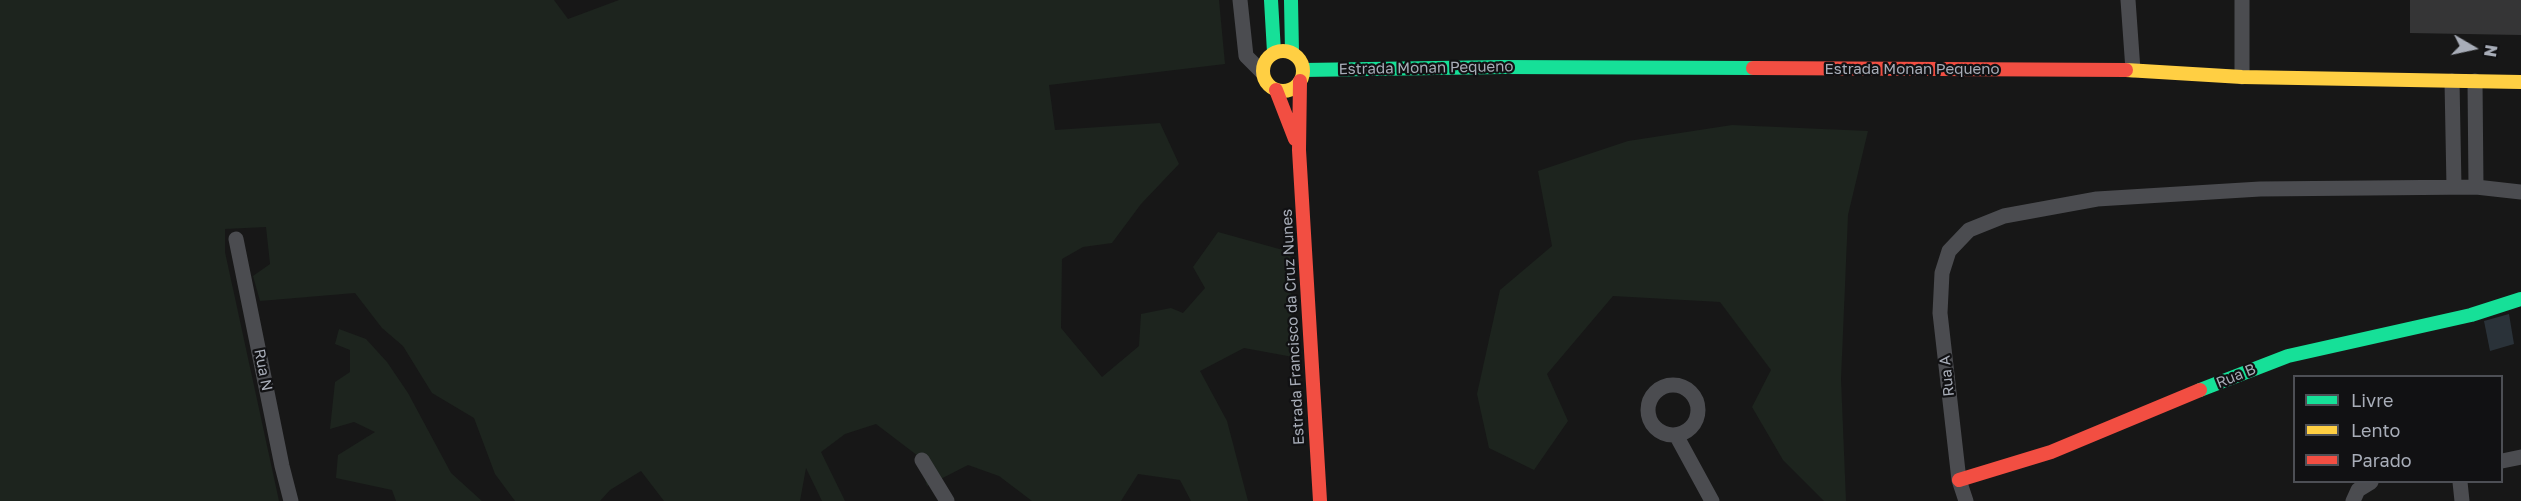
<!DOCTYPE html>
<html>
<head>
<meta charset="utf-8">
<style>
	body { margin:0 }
	#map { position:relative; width:2521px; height:501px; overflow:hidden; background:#171717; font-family:"Golos Text",sans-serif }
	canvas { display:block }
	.legend { position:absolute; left:2293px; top:375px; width:210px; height:108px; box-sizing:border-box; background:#111113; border:2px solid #4d4f55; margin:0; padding:8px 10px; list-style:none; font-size:18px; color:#a8adb8 }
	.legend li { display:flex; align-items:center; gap:12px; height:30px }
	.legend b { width:30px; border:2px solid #4d4f55 }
	.north { position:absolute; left:2443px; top:18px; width:60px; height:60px; -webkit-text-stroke:4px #111113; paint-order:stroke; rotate:99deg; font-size:16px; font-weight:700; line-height:24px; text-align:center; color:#a8adb8 }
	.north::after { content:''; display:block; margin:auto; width:21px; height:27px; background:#a8adb8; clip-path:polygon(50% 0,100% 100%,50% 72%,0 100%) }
</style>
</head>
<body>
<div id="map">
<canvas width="2521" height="501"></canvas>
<ul class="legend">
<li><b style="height:8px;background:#16e098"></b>Livre</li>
<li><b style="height:8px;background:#ffcf43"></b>Lento</li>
<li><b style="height:8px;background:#f24e42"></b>Parado</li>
</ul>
<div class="north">N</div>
</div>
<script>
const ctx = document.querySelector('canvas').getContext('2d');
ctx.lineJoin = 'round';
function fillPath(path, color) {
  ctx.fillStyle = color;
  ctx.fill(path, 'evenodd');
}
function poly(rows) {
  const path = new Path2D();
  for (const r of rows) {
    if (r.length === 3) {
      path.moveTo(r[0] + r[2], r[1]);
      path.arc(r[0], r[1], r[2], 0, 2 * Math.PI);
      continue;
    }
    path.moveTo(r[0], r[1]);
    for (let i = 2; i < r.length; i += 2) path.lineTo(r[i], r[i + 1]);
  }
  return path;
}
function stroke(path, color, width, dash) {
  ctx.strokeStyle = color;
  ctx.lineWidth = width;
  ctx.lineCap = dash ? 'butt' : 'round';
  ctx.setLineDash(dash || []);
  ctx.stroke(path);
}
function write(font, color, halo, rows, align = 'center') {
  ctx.font = font + ' "Golos Text",sans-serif';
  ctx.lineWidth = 4.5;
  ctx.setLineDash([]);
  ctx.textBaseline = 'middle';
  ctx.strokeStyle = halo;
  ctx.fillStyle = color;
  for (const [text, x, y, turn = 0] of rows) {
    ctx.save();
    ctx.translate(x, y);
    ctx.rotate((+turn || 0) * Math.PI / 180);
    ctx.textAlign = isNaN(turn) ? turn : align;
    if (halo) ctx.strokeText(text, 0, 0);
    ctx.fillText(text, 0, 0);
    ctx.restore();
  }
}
const green = poly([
	[0,0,554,0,568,19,619,0,1219,0,1225,64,1049,85,1055,130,1160,123,1179,164,1141,204,1112,243,1083,247,1062,259,1061,328,1102,377,1139,346,1141,314,1171,308,1183,313,1205,288,1193,267,1218,232,1290,252,1293,357,1244,348,1200,371,1227,421,1248,501,1191,501,1180,480,1138,474,1121,501,1032,501,999,476,968,465,927,486,918,456,876,424,845,434,821,452,845,501,822,501,806,468,800,501,664,501,641,471,610,490,600,501,515,501,495,474,474,418,432,393,403,346,382,328,355,293,260,301,253,276,270,264,266,227,225,229,225,252,279,501,0,501],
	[1732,125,1868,131,1848,215,1841,379,1846,501,1824,501,1783,460,1752,407,1771,370,1720,302,1613,296,1547,374,1568,421,1534,470,1489,448,1477,394,1500,290,1552,246,1538,171,1628,141],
	[339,329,366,339,387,362,408,393,451,473,482,501,396,501,392,490,336,478,338,455,375,432,354,422,330,429,335,382,350,372,350,350,335,344]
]);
const water = poly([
	[2509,314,2514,344,2490,351,2484,321]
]);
const building = poly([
	[2410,0,2521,0,2521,35,2410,33]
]);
const street = poly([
	[1240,0,1246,56,1262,72],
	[2128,0,2133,70],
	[2242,0,2242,77],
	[2452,81,2454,187],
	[2475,81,2476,187],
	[236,239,282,466,291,501],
	[1673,410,25],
	[1676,435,1712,501],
	[922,460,947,501],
	[2502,461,2521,457],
	[2460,482,2462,501],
	[1966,501,1959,480,1940,313,1942,273,1949,251,1969,230,2004,216,2097,199,2260,189,2476,187,2521,192],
	[2353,501,2358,490,2371,482]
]);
const fast = poly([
	[1271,0,1274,52],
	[1291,0,1292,52],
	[1303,70,1502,67,1753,68],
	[2200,390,2288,356,2471,315,2521,299]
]);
const slow = poly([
	[1283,71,20],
	[2126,70,2242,77,2521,82]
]);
const jam = poly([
	[1753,68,2126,70],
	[1300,81,1299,150,1320,501],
	[1276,90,1295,139],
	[1959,480,2051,452,2200,390]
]);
const streetNames = [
	["Estrada Monan Pequeno",1426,68,-1],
	["Estrada Monan Pequeno",1912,69],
	["Estrada Francisco da Cruz Nunes",1293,327,-93],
	["Rua N",263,370,79],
	["Rua A",1947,376,-96],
	["Rua B",2236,376,-22]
];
fillPath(green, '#1d241e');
fillPath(water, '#2a3239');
fillPath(building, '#353536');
stroke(street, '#4b4c50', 15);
stroke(fast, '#16e098', 14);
stroke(slow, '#ffcf43', 14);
stroke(jam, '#f24e42', 14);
write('15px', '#a8adb8', '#111113', streetNames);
</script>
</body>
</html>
